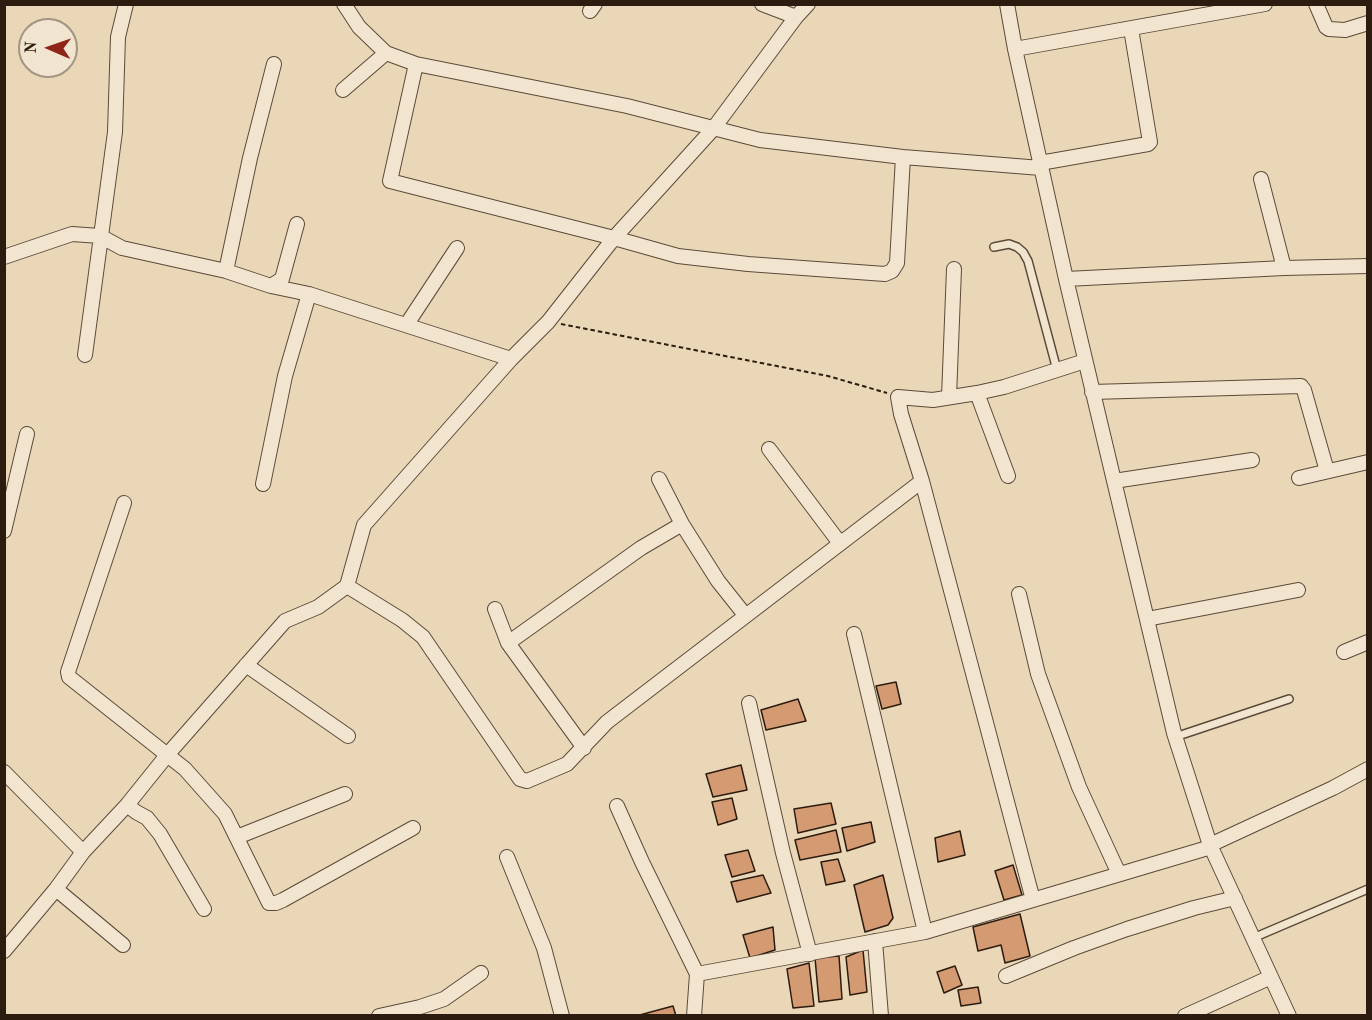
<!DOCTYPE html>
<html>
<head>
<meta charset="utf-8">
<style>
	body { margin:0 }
	#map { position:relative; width:1372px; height:1020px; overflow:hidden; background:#ead7b7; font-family:"Old Standard TT",serif }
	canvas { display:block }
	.frame { position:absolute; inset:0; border:6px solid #2c1b0f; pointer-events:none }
	.north { position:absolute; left:18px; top:18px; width:60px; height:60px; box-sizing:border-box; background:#f1e5d0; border:2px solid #a29483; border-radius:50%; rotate:272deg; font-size:16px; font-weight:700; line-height:24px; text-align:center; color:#2c1b0f }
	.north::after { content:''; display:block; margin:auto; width:21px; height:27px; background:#8f2418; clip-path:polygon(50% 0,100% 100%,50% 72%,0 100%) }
</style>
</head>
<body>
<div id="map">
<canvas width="1372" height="1020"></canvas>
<div class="frame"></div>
<div class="north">N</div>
</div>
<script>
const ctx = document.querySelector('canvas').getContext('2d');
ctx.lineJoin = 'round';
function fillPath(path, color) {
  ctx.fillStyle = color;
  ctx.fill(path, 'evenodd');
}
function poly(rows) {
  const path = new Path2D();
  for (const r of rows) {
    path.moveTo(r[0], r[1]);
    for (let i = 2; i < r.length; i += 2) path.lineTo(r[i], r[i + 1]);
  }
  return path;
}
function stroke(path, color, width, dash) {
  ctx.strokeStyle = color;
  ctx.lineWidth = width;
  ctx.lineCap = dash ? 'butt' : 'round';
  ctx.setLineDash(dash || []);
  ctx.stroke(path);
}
const building = poly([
	[896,682,901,704,882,709,876,686,896,682],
	[798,699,806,721,766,730,761,710,798,699],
	[741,765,747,790,713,797,706,774,741,765],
	[732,798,737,819,718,825,712,802,732,798],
	[831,803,836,824,798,833,794,809,831,803],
	[871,822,875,842,847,851,842,828,871,822],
	[836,830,841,852,800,860,795,840,836,830],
	[960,831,965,855,938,862,935,838,960,831],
	[748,850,755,871,732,877,725,855,748,850],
	[838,859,845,881,826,885,821,862,838,859],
	[1013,865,1022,895,1004,900,995,871,1013,865],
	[763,875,771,893,737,902,731,882,763,875],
	[883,875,893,918,888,925,865,932,854,885,883,875],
	[1020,914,1030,956,1005,963,1001,945,978,951,973,927,1020,914],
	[773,927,775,950,750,958,743,935,773,927],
	[863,950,867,992,850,995,846,957,863,950],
	[839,956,842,999,819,1002,815,958,839,956],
	[809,963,814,1006,793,1008,787,969,809,963],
	[955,966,962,985,944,993,937,972,955,966],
	[978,987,981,1003,961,1006,958,990,978,987],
	[673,1006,676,1016,636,1016,673,1006]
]);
const path = poly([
	[561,324,828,376,887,393]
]);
const lane = poly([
	[994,247,1009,244,1017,247,1023,252,1028,261,1057,370],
	[1175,737,1289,699],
	[1253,938,1368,889]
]);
const street = poly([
	[344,4,359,27,386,53,416,64,627,106,760,140,903,157,1041,168],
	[762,4,796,17],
	[1007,4,1015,49,1066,279,1174,733,1210,845,1289,1016],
	[1316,4,1326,27,1329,29,1345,30,1368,23],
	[590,11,595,4],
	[1015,49,1265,4],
	[416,64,390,181,614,238,678,256,748,264,885,274,892,271,897,263,903,157],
	[343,90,386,53],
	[1040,163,1148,144,1150,142,1131,29],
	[1261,179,1284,268],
	[4,257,72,234,100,236,122,248,226,271,271,286,309,294,511,359],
	[226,271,250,158,274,64],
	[1066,279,1284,268,1368,266],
	[271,286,282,279,297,224],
	[407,324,457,248],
	[85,355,115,132,118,37,126,4],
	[1092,392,1301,386,1304,390,1327,471],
	[977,393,1008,476],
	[949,397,954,269],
	[769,449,839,542],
	[1299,478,1368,462],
	[659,479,682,524,718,581,745,615],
	[1114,481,1252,460],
	[263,484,285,376,309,294],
	[124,503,68,672,69,677,185,769,225,814,269,903,276,903,283,900,413,828],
	[4,531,27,434],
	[347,586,402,620,423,637,520,779,527,781,567,764,607,722,922,481],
	[1019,594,1038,674,1079,787,1119,874],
	[495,609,508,643,584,748],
	[1147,619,1298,590],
	[854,634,925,932],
	[508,643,641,548,682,524],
	[1344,652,1368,642],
	[246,665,348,736],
	[749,703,783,853,810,954],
	[4,772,83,852],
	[127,805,136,812,147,818,160,834,204,909],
	[617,806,642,862,697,974,694,1016],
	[237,837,345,794],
	[1210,845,1333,788,1368,769],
	[507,857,544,948,562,1016],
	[56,889,123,945],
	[1033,900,922,481,901,414,898,397,933,400,977,393,1004,387,1085,361],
	[875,941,881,1016],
	[4,951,56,889,83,852,127,805,168,754,285,621,318,607,347,586,364,525,511,359,548,322,614,238,713,129,796,17,808,4],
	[697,974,925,932,1211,847],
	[1006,976,1074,948,1127,929,1194,908,1235,898],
	[379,1016,420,1007,444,999,481,973],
	[1185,1016,1271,977]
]);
fillPath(building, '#d49b73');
stroke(building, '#2c1b0f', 1.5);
stroke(lane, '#5c4a39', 10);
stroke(street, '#5c4a39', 16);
stroke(path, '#2c1b0f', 2, [4.5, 3]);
stroke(lane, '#f1e5d0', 7);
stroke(street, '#f1e5d0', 14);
</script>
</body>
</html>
